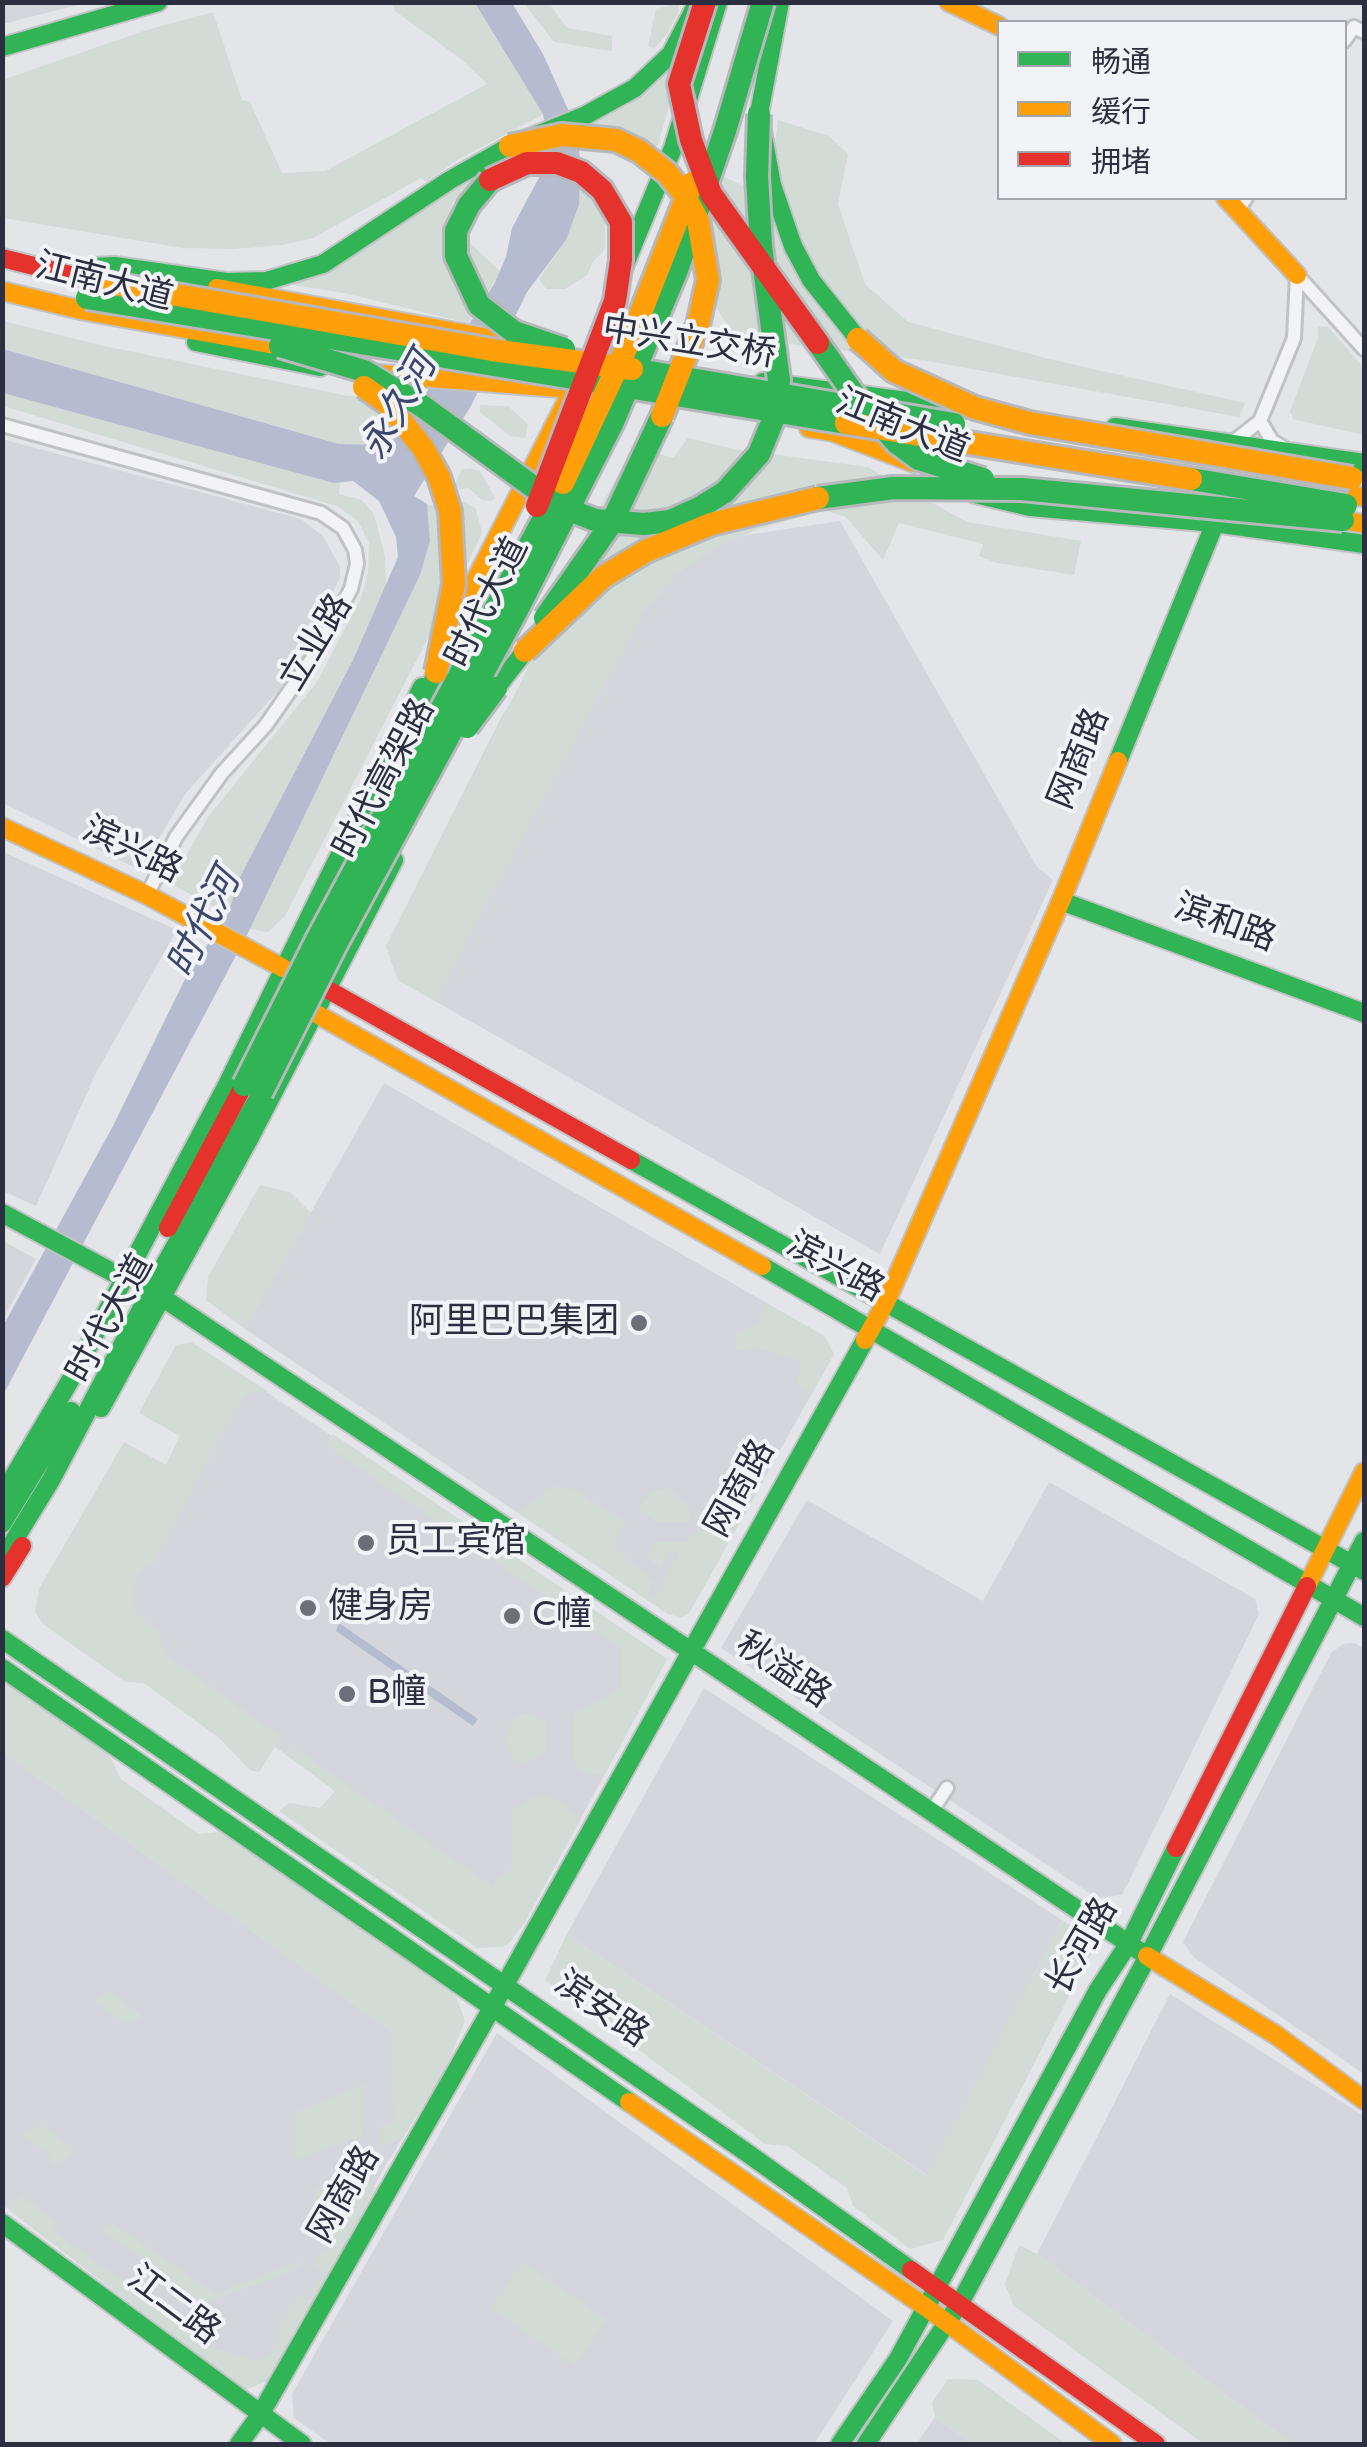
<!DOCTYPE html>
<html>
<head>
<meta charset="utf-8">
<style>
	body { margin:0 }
	#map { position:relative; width:1367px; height:2447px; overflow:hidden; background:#e3e5e8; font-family:"Varela Round","Noto Sans SC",sans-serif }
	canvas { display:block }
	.frame { position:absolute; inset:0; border:5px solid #2c2f3f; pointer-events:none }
	.legend { position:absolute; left:997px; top:20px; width:350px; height:180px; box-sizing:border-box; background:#f2f3f7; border:2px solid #a3a5ad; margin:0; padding:12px 18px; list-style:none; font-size:30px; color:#2c2f3f }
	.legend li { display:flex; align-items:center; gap:20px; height:50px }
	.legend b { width:50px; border:2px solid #a3a5ad }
</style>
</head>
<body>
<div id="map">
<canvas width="1367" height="2447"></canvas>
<div class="frame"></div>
<ul class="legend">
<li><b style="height:12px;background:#30b455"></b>畅通</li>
<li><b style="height:12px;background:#ff9f0a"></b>缓行</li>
<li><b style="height:12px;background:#e5322d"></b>拥堵</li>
</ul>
</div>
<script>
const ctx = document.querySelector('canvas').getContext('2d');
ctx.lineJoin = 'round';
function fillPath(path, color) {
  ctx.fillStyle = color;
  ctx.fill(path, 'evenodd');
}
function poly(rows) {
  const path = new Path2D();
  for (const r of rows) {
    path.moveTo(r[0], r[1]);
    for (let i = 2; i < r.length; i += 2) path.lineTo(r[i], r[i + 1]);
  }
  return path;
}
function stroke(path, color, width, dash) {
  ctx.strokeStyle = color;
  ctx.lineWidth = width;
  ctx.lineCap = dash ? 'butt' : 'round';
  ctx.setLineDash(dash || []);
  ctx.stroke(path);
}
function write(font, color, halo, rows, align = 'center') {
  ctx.font = font + ' "Varela Round","Noto Sans SC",sans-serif';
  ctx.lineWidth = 8;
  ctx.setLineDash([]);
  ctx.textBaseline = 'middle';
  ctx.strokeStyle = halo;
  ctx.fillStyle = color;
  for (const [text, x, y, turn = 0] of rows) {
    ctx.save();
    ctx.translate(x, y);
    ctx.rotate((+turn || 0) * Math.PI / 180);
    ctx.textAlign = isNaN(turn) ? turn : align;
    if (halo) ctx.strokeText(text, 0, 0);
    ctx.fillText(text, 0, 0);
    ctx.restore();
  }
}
const built = poly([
	[3,2,85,2,85,3,3,24],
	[2,439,301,519,323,536,340,567,340,578,287,681,186,793,140,870,3,803],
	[840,521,1037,867,1053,880,880,1254,398,980,386,946,504,712,720,539],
	[3,852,177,930,97,1071,36,1206,3,1191],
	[384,1083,824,1336,834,1354,689,1613,681,1617,668,1614,245,1329],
	[3,1241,36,1259,3,1319],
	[239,1374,667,1659,523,1925,282,1752,90,1619],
	[1049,1482,1255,1599,1259,1614,1122,1895,1097,1898,721,1648,807,1500,983,1601],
	[1355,1643,1364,1649,1364,2074,1195,1958,1183,1942,1331,1653,1343,1644],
	[704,1688,1062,1920,928,2176,567,1934],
	[7,1755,445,2070,385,2166,271,2380,243,2390,3,2205,2,1761],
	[1170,1994,1364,2116,1364,2444,1292,2444,1037,2254],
	[497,2033,893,2321,814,2444,331,2444,294,2418,292,2394],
	[935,2417,973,2444,916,2444]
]);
const green = poly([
	[678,2,679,11,667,34,654,49,648,46,656,9],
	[391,3,475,3,544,114,457,160,426,182,421,178,313,238,282,245,233,249,182,248,3,218,2,80,147,30,213,12,242,100,250,102,282,173,325,171,487,84,461,59,395,11],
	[524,3,549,3,567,28,612,36,612,51,554,42],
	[669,63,671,100,656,151,587,125],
	[778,120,829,136,848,154,838,204,865,284,908,322,1053,360,1245,403,1239,417,922,360,789,344,767,207],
	[479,172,453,203,445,228,447,251,476,310,468,323,344,293,280,283],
	[724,177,747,187,766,344,732,332,709,297,705,225],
	[579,181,596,202,605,223,605,249,593,262,587,275,565,289,546,289,539,279,566,240],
	[462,236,500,271,486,296,473,281],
	[3,321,104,346,348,396,423,399,403,430,388,445,339,444,3,349],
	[1318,326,1328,327,1364,368,1364,435,1293,419,1290,411,1318,338],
	[3,393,340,482,339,494,362,500,374,514,385,557,386,587,353,660,239,879,228,914,175,886,177,872,208,817,317,682,361,598,368,572,369,543,358,521,337,506,3,406],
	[480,405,508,406,528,424,525,438,510,436,480,412],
	[650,438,665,442,660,454,673,458,688,438,735,449,867,467,967,522,1081,541,1074,575,997,563,979,556,983,544,899,523,883,560,846,517,825,510,758,529,718,547,680,571,644,612,435,1001,398,980,386,946,525,674,562,578,623,466],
	[470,468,480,471,495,498,491,501,482,500,469,488,460,489,455,485,461,470],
	[458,501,465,502,476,509,482,533,460,579],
	[427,504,434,506,442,533,443,570,432,630,285,916,268,932,250,929,420,575,430,541],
	[260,1185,290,1192,311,1213,245,1329,206,1300,208,1277],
	[766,1303,824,1336,834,1354,811,1395,796,1382,802,1367,797,1360,758,1348,737,1351,735,1333,757,1324],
	[191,1342,269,1392,251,1391,242,1398,153,1564,140,1572,134,1586,133,1606,144,1621,158,1629,168,1656,281,1737,259,1772,250,1770,219,1738,144,1683,125,1682,43,1624,35,1611,39,1589,124,1442,166,1465,180,1436,139,1413,176,1345],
	[333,1434,667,1659,606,1772,587,1775,574,1765,573,1714,621,1688,622,1649,326,1445],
	[750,1481,759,1489,689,1613,681,1617,668,1614,519,1513,552,1486,572,1489,626,1521,613,1546,653,1581,648,1594,654,1598,679,1555,672,1549,660,1570,647,1556,655,1542,685,1542,725,1511],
	[669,1488,685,1504,692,1517,687,1523,655,1522,639,1508,653,1491],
	[3,1678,106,1748,121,1779,199,1834,227,1831,454,1991,465,2021,445,2070,402,2139,380,2147,381,2126,393,2121,392,2040,396,2035,7,1755,3,1761],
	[517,1714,530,1714,546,1723,546,1751,523,1766,513,1757,506,1741,509,1725],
	[295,1748,492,1886,498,1876,511,1871,513,1811,532,1798,543,1796,562,1803,579,1822,523,1925,510,1942,503,1947,477,1948,279,1811,289,1803,320,1808,335,1791,288,1756],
	[1062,1920,1097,1942,943,2240,910,2249,853,2206,847,2188,787,2146,765,2144,545,1980,567,1934,927,2176],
	[110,1991,144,2017,127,2025,93,2000],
	[364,2084,363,2136,292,2161,292,2114],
	[42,2125,73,2148,71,2157,51,2165,50,2155,25,2136,24,2132],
	[356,2172,376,2188,271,2380,243,2390,10,2211,22,2196,57,2222,53,2230,214,2348,257,2361,269,2357,277,2345,276,2332,299,2295,308,2300,323,2272,315,2267,318,2254,325,2250,327,2212,316,2211,315,2190,320,2185],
	[111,2222,216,2294,298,2261,301,2265,293,2272,209,2301,200,2301,104,2231],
	[1019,2245,1037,2254,1292,2444,1204,2444,1014,2306,1005,2284],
	[523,2262,607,2320,575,2366,491,2308],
	[948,2379,978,2380,1066,2444,973,2444,935,2417,932,2403]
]);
const water = poly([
	[475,3,512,3,543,54,576,127,580,158,579,205,566,240,527,292,471,406,414,496,427,504,430,541,420,575,250,929,3,1395,3,1326,113,1126,187,975,228,914,239,879,353,660,398,557,396,537,379,501,353,481,334,483,3,393,3,349,339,444,388,445,403,430,494,284,506,257,512,228,551,155,543,114],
	[339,1623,478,1719,473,1726,336,1631]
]);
const street = poly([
	[1344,41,1354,27,1364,32],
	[1238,210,1246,198],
	[1297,275,1364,349],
	[1260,421,1272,441,1284,448],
	[2,425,321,513,343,528,355,550,357,564,351,589,316,653,266,725,222,773,176,837,147,895],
	[1233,442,1260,421,1294,338,1297,275],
	[931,1812,947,1788]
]);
const fast = poly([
	[780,2,759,114,772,185,793,246,811,280,858,339],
	[2,47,158,2],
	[92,267,115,266,226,282,266,281,323,264,450,180,510,146,586,115,635,88,671,54,698,2],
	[623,269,673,148,718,2],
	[196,342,320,367],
	[763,382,967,409],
	[1115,427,1364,463],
	[975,494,1030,507,1215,523,1364,544],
	[496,688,525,651],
	[405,758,436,672],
	[1118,761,1215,523],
	[1061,901,1364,1013],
	[631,1160,1364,1571],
	[2,1213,123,1278],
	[762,1266,1364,1617],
	[163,1298,1147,1956],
	[101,1408,248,1141,394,860],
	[2,1496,71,1379,227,1085,422,687],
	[2,1524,71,1411],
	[2,1560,51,1480,164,1266,261,1093],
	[2,1639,743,2150,911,2270],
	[2,1668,629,2102],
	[2,2223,302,2444],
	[239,2444,260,2415,492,2008,865,1340],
	[840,2444,898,2359,1098,1990,1129,1943,1176,1848],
	[866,2444,960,2303,1148,1956,1364,1541]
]);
const slow = poly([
	[949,2,999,26],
	[1226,198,1297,275],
	[217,288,532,346],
	[2,291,85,311,280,346],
	[368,373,584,390],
	[809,428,833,432,914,463],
	[1346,495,1364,497],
	[1343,520,1364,524],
	[448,634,569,397],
	[2,827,147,895,283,968],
	[308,1003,315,1013,762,1266],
	[865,1340,886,1302,1061,901,1118,761],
	[1307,1586,1364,1472],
	[1147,1956,1276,2035,1364,2100],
	[629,2102,927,2308,1112,2444]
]);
const jam = poly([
	[2,258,90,280],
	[316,983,631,1160],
	[168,1228,244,1085],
	[2,1578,22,1546],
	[1176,1848,1307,1586],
	[911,2270,1156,2444]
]);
const fastBridge = poly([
	[490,180,469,205,456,231,456,256,479,305,514,332,564,349],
	[87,298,846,423],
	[818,343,858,400,897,443,919,459,983,479],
	[280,346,364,371,422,406,532,486,572,511,595,520,644,524,670,521,699,508,725,492,759,454,775,415,779,380,761,246,757,176,759,114],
	[632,369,954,424],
	[1191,479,1346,505],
	[818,498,893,488,1022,489,1343,520],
	[545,618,611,524,662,416],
	[467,727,496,688],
	[244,1085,317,940,563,483],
	[261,1093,336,944,516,612,613,422,677,270,725,131,763,2]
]);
const slowBridge = poly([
	[510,146,562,135,616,140,639,151,667,173,683,193,698,220,708,280,698,325,662,416],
	[90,280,492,350,632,369],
	[858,339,894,371,975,408,1030,423,1352,478],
	[364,387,387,403,423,448,439,477,450,511,454,584,436,672],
	[846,423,1191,479],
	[563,483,631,338,692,183],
	[525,651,603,577,646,551,711,524,818,498]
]);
const jamBridge = poly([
	[705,2,679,84,691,140,711,194,818,343],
	[490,180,527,163,557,163,581,172,602,190,621,222,621,260,615,301,537,506]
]);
const markers = [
	[639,1323,10,"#6c6f7a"],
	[366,1543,10,"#6c6f7a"],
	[308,1608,10,"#6c6f7a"],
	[512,1616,10,"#6c6f7a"],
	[347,1694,10,"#6c6f7a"]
];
const streetNames = [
	["江南大道",104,283,14],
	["中兴立交桥",689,343,9],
	["江南大道",902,427,22],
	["时代大道",488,603,-63],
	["立业路",317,643,-59],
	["网商路",1080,759,-68],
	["时代高架路",385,779,-62],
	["滨兴路",132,851,26],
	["滨和路",1225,924,20],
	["滨兴路",835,1268,29],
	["时代大道",111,1319,-61],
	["网商路",741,1489,-61],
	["秋溢路",783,1671,34],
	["长河路",1083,1947,-60],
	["滨安路",601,2010,35],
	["网商路",345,2195,-60],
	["江二路",173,2306,37]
];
const poiNames = [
	["阿里巴巴集团",619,1323,"right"],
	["员工宾馆",386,1543],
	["健身房",328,1608],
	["C幢",532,1616],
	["B幢",367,1694]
];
const waterNames = [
	["永久河",400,407,-61],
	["时代河",205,924,-63]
];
fillPath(built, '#d4d6db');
fillPath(green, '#d2dbd5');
fillPath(water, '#b6bcd0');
stroke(street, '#c0c2c4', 18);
stroke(fast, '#c0c2c4', 22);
stroke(slow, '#c0c2c4', 22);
stroke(jam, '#c0c2c4', 22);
stroke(street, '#f3f3f5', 12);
stroke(fast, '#30b455', 18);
stroke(slow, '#ff9f0a', 18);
stroke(jam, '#e5322d', 18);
stroke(fastBridge, '#b6b8bc', 28, []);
stroke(slowBridge, '#b6b8bc', 28, []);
stroke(jamBridge, '#b6b8bc', 28, []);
stroke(fastBridge, '#30b455', 22);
stroke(slowBridge, '#ff9f0a', 22);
stroke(jamBridge, '#e5322d', 22);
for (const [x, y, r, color] of markers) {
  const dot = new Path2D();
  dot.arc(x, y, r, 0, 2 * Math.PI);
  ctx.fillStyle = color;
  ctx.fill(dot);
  stroke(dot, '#f2f3f7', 4);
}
write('35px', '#2c2f3f', '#f2f3f7', streetNames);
write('35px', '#2c2f3f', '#f2f3f7', poiNames, 'left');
write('italic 38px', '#3b476f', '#f2f3f7', waterNames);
</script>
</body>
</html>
